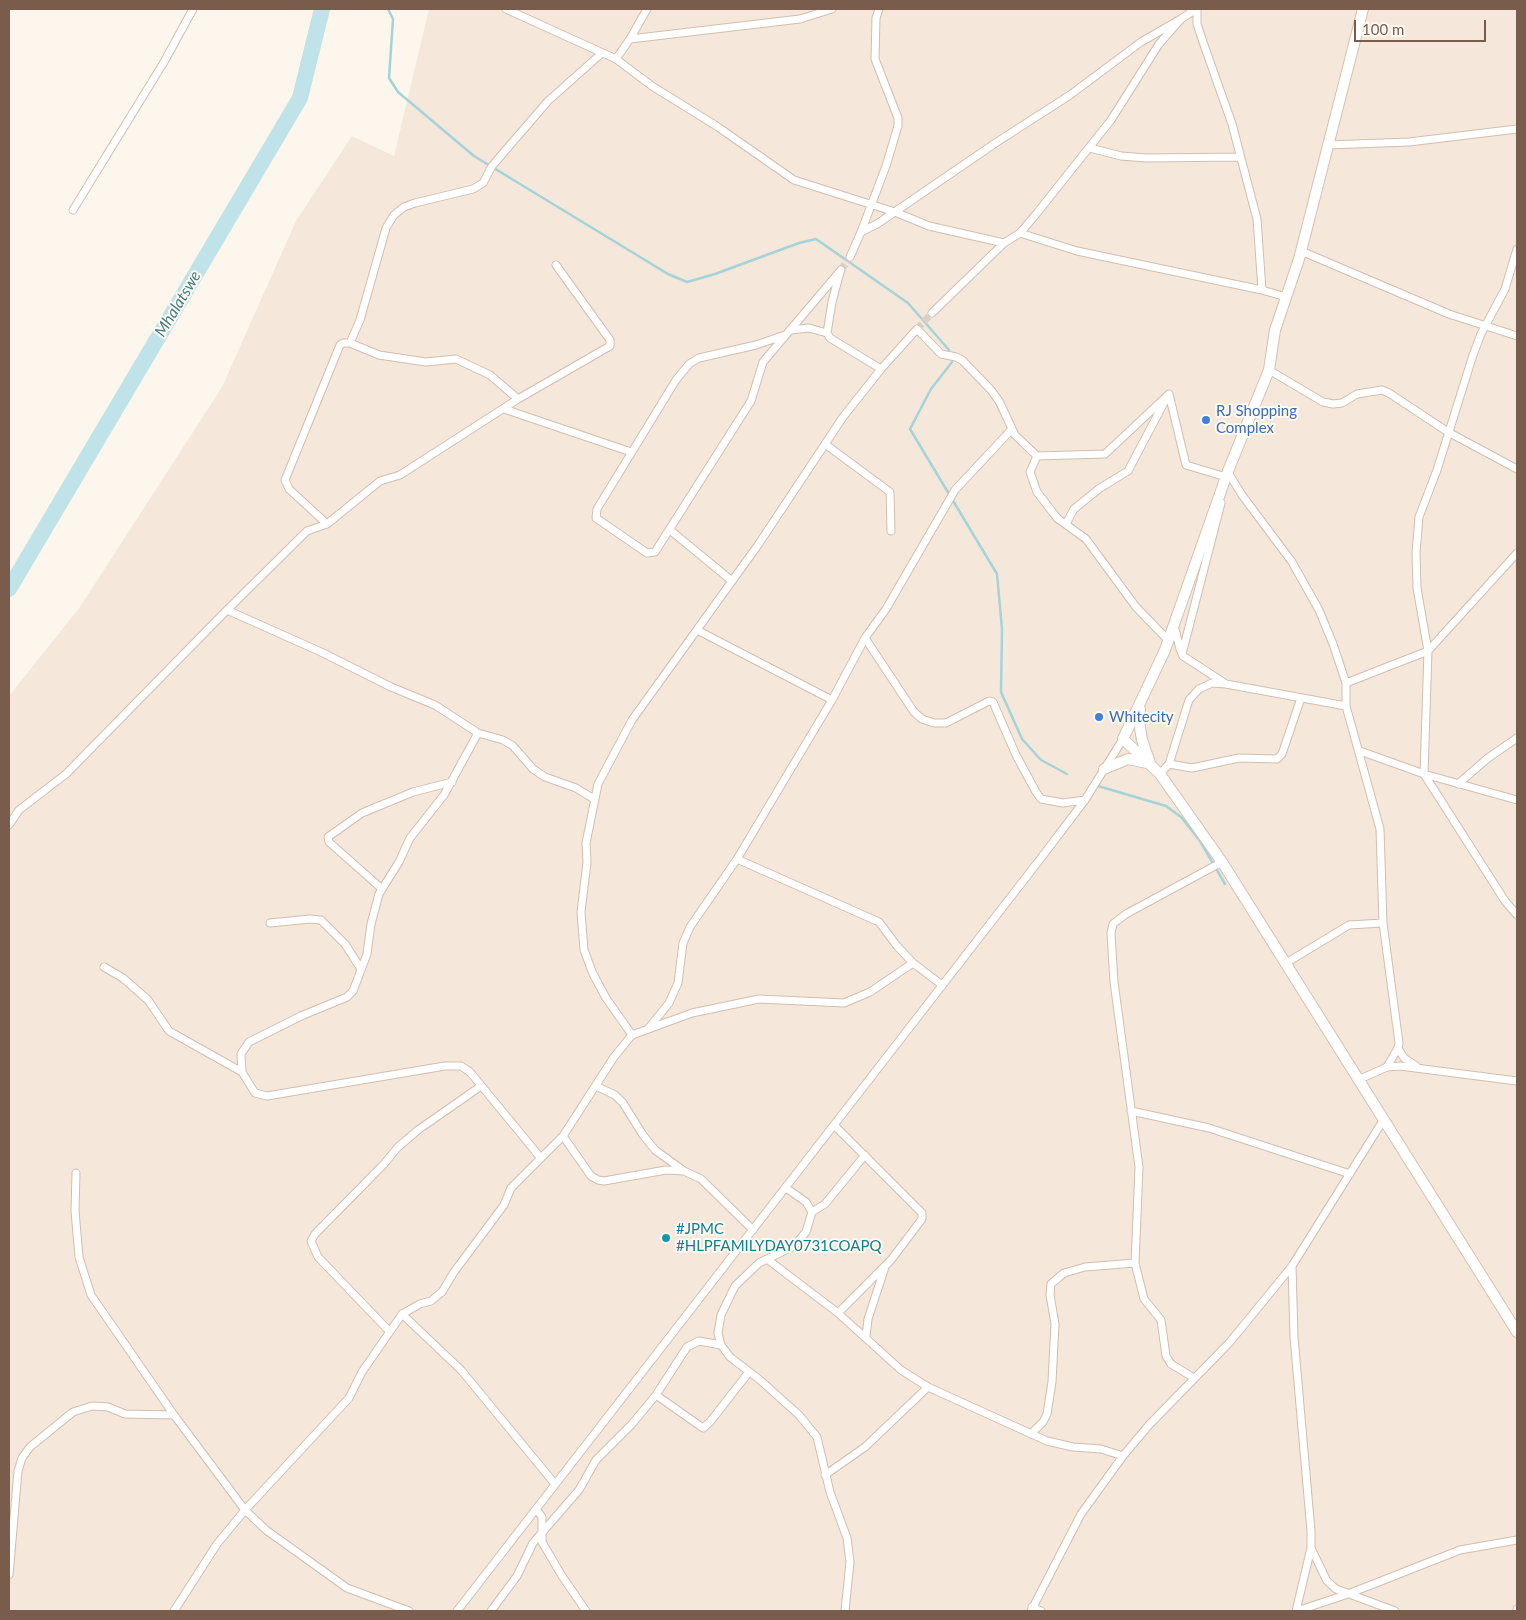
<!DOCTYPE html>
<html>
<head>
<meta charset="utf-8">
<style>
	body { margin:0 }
	#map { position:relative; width:1526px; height:1620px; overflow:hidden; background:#fdf6ec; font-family:Lato,sans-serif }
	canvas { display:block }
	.frame { position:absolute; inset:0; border:10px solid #7a5c4d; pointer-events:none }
	.scale { position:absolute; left:1354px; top:20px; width:132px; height:22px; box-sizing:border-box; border:2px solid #7a5c4d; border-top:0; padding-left:6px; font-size:15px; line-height:18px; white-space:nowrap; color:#7a5c4d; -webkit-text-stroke:4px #fffaf3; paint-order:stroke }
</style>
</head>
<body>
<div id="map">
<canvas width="1526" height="1620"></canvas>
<div class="frame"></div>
<div class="scale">100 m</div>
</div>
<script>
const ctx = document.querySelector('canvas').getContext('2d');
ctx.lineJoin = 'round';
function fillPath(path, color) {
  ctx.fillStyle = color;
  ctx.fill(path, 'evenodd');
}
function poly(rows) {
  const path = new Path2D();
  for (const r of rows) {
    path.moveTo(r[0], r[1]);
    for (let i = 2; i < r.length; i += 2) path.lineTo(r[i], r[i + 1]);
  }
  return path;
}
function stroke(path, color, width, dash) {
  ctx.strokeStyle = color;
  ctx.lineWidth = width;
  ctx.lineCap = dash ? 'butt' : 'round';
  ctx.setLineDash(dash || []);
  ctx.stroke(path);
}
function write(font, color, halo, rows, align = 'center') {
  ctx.font = font + ' Lato,sans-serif';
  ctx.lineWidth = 4;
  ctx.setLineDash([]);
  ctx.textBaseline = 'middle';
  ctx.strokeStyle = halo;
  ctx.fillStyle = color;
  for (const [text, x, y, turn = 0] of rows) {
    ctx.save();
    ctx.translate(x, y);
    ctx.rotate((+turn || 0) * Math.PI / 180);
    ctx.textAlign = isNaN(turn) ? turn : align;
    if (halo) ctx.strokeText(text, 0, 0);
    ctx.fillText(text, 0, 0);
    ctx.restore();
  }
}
const residential = poly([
	[429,9,1517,9,1517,1611,9,1611,9,696,80,607,222,387,296,221,352,136,394,156]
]);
const stream = poly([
	[388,9,393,19,389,78,398,92,474,156,668,274,687,282,715,274,799,243,816,239,908,303,949,350],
	[952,362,931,389,910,429,997,574,1002,629,1001,692,1022,739,1041,760,1067,774],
	[1098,786,1166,806,1181,817,1200,841,1225,884]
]);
const river = poly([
	[9,589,300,98,322,9]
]);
const streetTunnel = poly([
	[841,270,850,257],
	[917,329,932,313]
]);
const street = poly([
	[506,9,616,59,652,86,718,127,794,180,895,212,929,226,1004,243],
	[1197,9,1197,24,1203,42,1232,124,1257,219,1262,290],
	[630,39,800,19,832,9],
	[616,59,630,39,647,9],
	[1328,145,1409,142,1517,129],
	[1090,148,1121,156,1146,158,1239,157],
	[73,210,164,62,193,9],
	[861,232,886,166,898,126,898,118,875,59,876,18,879,9],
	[1020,233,1077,251,1262,290,1286,297],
	[1301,251,1449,314,1517,336],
	[850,257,861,232,877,224,997,142,1070,95,1141,42,1181,19],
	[840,272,832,302,827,333,830,338,881,369],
	[932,313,1004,243,1020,233,1037,213,1111,120,1159,44,1181,19,1196,9],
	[790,330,809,328,827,333],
	[785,335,756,345,699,358,689,364,676,380,597,509,596,518,647,553,655,552,751,401,763,362,841,270],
	[350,343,360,320,386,228,394,215,404,207,415,203,473,189,483,183,492,166,548,101,602,53],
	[1269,370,1323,402,1333,404,1342,403,1357,394,1382,390,1389,393,1448,432,1517,469],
	[504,409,631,452],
	[825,444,890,492,891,531],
	[1037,456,1030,472,1037,492,1057,518,1086,539,1136,607,1168,640],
	[1227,478,1229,474,1242,495,1292,562,1319,610,1333,644,1346,683],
	[327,524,289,489,285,480,340,345,343,343,350,343,379,355,426,362,456,359,490,375,518,399],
	[1066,524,1074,509,1100,488,1128,471,1166,399],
	[670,530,732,581],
	[1517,553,1428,651,1424,774,1505,901,1517,915],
	[227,610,307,531,327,524,380,481,400,475,518,399,610,346,610,340,556,265],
	[1174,625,1180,649,1183,656,1226,684],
	[697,630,832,700],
	[865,638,914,712,922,719,934,723,946,723,989,701,993,702,1016,755,1036,792,1041,799,1063,803,1085,800],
	[1182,654,1221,503],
	[478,733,444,795,410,838,399,862,379,894,371,924,367,954,353,991,347,997,301,1016,249,1042,241,1054,242,1072,255,1093,267,1096,445,1066,461,1066,470,1072,540,1157],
	[1360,751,1424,774,1517,800],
	[1169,764,1192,768,1239,758,1277,759,1282,754,1301,698],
	[1160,774,1169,764,1189,700,1199,689,1212,683,1226,684,1346,706],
	[1458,784,1488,758,1517,738],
	[9,825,19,810,66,774,227,610,321,652,391,687,435,705,478,733,503,740,513,746,533,769,545,777,576,788,594,799],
	[737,859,879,922,897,946,913,963,942,985],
	[382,889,329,842,328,837,362,813,413,792,452,782],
	[270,923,310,919,321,920,345,944,361,969],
	[1286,963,1349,925,1383,923],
	[104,967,123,978,148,1000,169,1031,242,1072],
	[648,1029,669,1003,678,983,683,943,690,927,737,859,832,700,865,638,886,609,955,490,1012,429],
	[632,1035,606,998,593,974,584,950,581,912,587,862,586,843,598,784,632,720,758,545,843,417,881,369,917,329,941,354,956,357,962,360,991,390,999,401,1015,435,1037,456,1105,454,1169,394,1186,465,1226,477],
	[1398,1048,1404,1058,1416,1066],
	[1387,1067,1398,1048,1399,1043,1383,923,1380,829,1346,706,1346,683,1428,651,1417,588,1416,553,1419,517,1437,470,1473,355,1481,334,1505,289,1517,249],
	[1360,1079,1387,1067,1400,1066,1517,1081],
	[596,1086,615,1095,623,1103,643,1135,655,1150,684,1171],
	[1131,1111,1209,1128,1350,1174],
	[834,1125,922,1213,922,1219,891,1260,838,1313],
	[563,1136,591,1176,598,1180,604,1181,666,1170,684,1171,701,1179,753,1230],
	[76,1173,75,1211,79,1257,91,1295,174,1415,245,1510,266,1530,347,1588,409,1611],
	[786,1188,806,1202,812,1212,806,1232,794,1246,759,1263,735,1286,721,1315,718,1333,721,1345,730,1357,760,1380,799,1415,817,1437,830,1492,847,1538,850,1562,845,1611],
	[812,1212,825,1204,865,1155],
	[767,1259,838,1313,901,1370,928,1387,1047,1441,1073,1447,1101,1449,1123,1456],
	[1292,1266,1294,1337,1311,1531,1311,1548,1296,1611],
	[402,1314,461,1370,555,1484],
	[389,1331,318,1257,311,1241,315,1234,384,1164,398,1147,418,1130,481,1086],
	[866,1337,868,1319,885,1267],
	[1194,1378,1171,1364,1166,1356,1161,1320,1144,1299,1135,1263,1139,1167,1114,982,1111,933,1113,924,1126,914,1222,862],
	[656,1395,703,1428,710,1422,749,1372],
	[1031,1434,1043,1422,1047,1414,1052,1382,1055,1324,1050,1295,1051,1284,1064,1273,1085,1267,1135,1263],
	[825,1475,865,1447,928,1387],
	[536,1509,542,1517,542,1542,562,1576,586,1611],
	[1311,1548,1327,1581,1336,1589,1395,1611],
	[9,1575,18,1471,22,1458,30,1447,73,1412,92,1406,108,1407,125,1414,174,1415],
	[1032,1607,1041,1611],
	[174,1611,217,1544,245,1510,349,1398,362,1372,402,1314,420,1304,431,1301,442,1292,454,1272,504,1205,511,1188,563,1136,614,1057,632,1035,692,1013,759,999,844,1003,870,992,913,963],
	[457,1611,1041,858,1085,800,1123,739],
	[491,1611,517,1576,533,1543,579,1490,596,1460,632,1424,656,1395,687,1347,699,1341,721,1345],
	[1031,1611,1081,1514,1123,1456,1149,1425,1230,1342,1292,1266,1384,1119],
	[1297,1611,1348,1594,1460,1550,1517,1540],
	[1517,1611,1517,1609]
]);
const secondary = poly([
	[1363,9,1299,259,1275,330,1269,370,1228,471,1165,650,1123,739,1160,774,1222,862,1517,1332],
	[1140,709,1139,721,1142,740,1150,763],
	[1104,769,1128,759,1147,763]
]);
const markers = [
	[1206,420,5,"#3f7fe0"],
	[1099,717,5,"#3f7fe0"],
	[666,1238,5,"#0f9aa8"]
];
const shopNames = [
	["RJ Shopping",1216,411],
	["Complex",1216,428],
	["Whitecity",1109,717]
];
const cultureNames = [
	["#JPMC",676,1229],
	["#HLPFAMILYDAY0731COAPQ",676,1246]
];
const waterNames = [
	["Mhalatswe",178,304,-59]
];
fillPath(residential, '#f5e8da');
stroke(stream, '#a5d3da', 2.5);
stroke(river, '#bfe3e8', 16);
stroke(streetTunnel, '#dcd0c4', 7, [7, 3.5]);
stroke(street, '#d1beb0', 9);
stroke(secondary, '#d6c0b0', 12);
stroke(street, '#fff', 7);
stroke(secondary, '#fff', 10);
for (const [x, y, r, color] of markers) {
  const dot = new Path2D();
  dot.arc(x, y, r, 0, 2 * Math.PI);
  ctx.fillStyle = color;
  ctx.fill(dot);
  stroke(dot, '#fffaf3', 2);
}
write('15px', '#366cbe', '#fffaf3', shopNames, 'left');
write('15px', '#0d838f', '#fffaf3', cultureNames, 'left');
write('italic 16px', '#437c86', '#fffaf3', waterNames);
</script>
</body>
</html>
